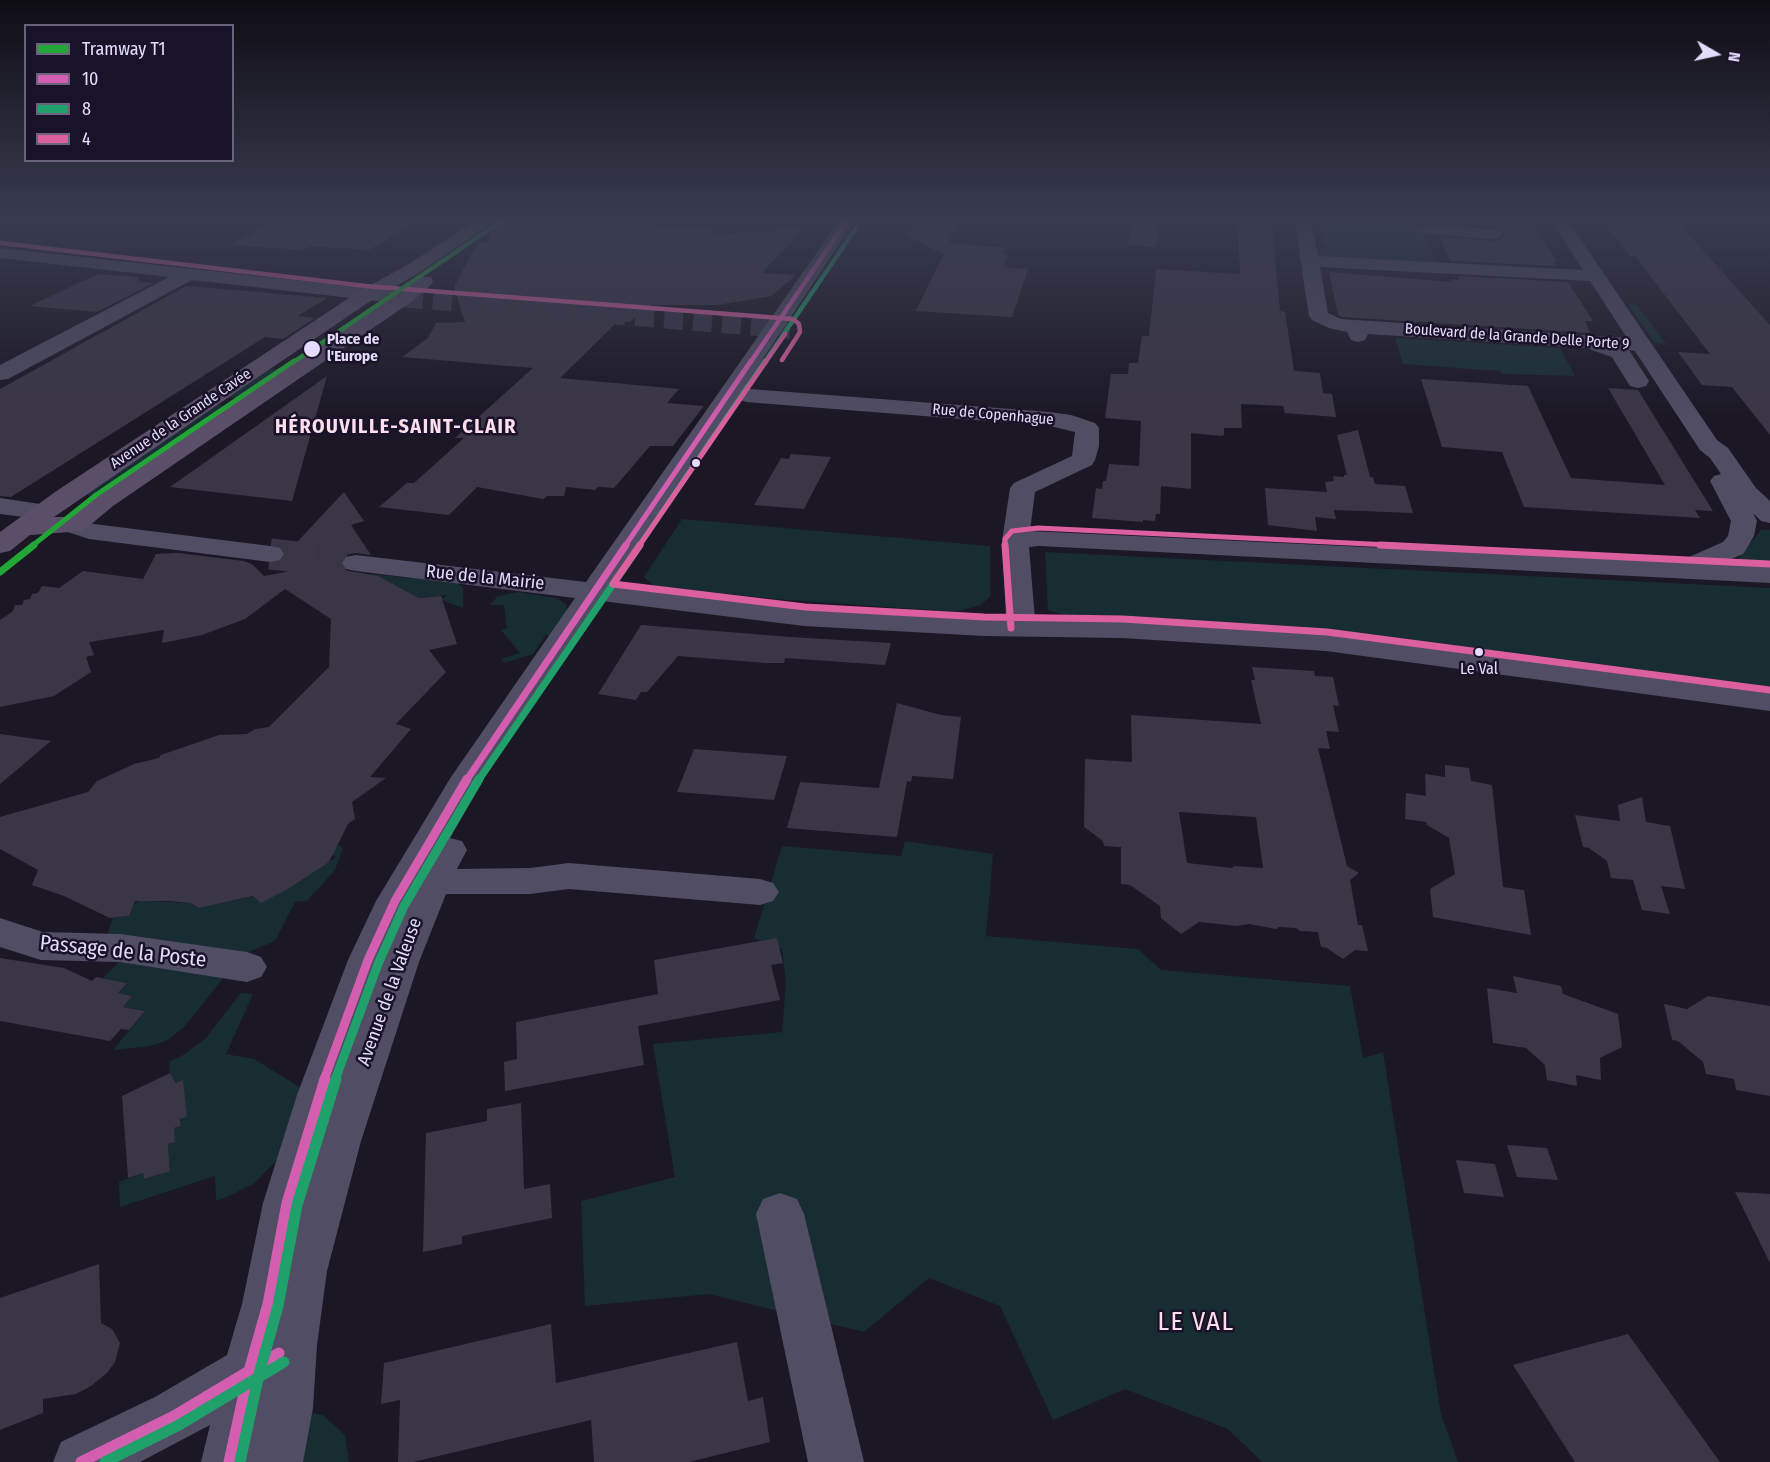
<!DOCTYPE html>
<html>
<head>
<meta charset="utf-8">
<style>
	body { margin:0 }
	#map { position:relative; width:1770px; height:1462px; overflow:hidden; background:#1b1724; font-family:"Fira Sans Condensed",sans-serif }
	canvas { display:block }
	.legend { position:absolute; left:24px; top:24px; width:210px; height:138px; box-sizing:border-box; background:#1a1229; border:2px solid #6b637e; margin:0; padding:8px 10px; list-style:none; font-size:18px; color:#e5dcfd }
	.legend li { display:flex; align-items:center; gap:12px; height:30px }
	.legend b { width:30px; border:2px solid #6b637e }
	.north { position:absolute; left:1686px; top:24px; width:60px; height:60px; -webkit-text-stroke:4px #1a1229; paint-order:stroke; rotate:99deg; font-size:16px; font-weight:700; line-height:24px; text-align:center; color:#e5dcfd }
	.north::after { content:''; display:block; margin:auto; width:21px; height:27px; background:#e5dcfd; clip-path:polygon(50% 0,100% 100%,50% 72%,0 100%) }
</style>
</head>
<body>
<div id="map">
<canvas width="1770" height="1462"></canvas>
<ul class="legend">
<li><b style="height:8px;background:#23a638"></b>Tramway T1</li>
<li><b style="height:8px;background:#d35eb0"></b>10</li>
<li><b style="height:8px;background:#20a06b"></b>8</li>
<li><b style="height:8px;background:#dc5f9f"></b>4</li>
</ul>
<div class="north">N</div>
</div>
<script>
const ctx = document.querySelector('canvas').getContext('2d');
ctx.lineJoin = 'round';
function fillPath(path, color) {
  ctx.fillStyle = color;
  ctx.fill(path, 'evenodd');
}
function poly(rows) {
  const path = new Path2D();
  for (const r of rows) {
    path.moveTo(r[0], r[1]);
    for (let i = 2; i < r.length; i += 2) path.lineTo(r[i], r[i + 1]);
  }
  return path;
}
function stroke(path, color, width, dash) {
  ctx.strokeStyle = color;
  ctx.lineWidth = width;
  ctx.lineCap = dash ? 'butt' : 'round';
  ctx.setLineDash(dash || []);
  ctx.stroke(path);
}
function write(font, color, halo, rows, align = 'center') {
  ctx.font = font + ' "Fira Sans Condensed",sans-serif';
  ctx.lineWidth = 5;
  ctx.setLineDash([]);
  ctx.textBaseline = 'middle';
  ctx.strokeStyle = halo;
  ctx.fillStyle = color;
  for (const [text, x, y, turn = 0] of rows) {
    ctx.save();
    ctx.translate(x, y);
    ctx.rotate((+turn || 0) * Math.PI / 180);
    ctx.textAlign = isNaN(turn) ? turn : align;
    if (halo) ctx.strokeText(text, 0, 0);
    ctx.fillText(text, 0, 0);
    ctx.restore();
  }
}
const green = poly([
	[1319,218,1415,218,1420,229,1424,230,1437,262,1424,265,1412,261,1323,257,1315,252,1327,252],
	[1627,303,1637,305,1666,344,1655,343],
	[1395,338,1560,348,1575,376,1502,374,1500,371,1403,364],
	[260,368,293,371,248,400,220,397],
	[210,404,237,407,105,497,75,494],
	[682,519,990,546,990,597,980,605,957,612,775,599,654,586,644,577],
	[1761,530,1770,530,1770,566,1735,562],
	[1045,552,1770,588,1770,694,1356,637,1073,618,1048,610],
	[370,574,454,582,463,587,463,608,441,600,447,595,419,598,395,585,378,586,368,578],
	[518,592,556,598,566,604,567,610,551,635,546,635,533,654,504,663,501,659,520,653,501,630,507,628,504,605,490,605,490,604,498,596],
	[905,841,993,854,986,936,1138,949,1161,970,1350,986,1363,1058,1383,1052,1441,1414,1458,1462,1262,1462,1228,1429,1125,1389,1053,1420,1000,1306,929,1278,864,1332,709,1294,585,1306,581,1201,675,1177,653,1044,782,1032,786,982,782,949,754,938,782,846,901,856],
	[336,844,343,848,335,870,307,901,295,902,275,941,242,955,107,935,113,918,129,916,134,904,152,892,150,901,190,903,199,908,288,889,336,857,329,853],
	[120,960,225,976,184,1027,168,1040,151,1046,113,1050,145,1011,123,1007,132,996,118,993,126,983,103,978],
	[241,993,253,994,226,1054,254,1059,308,1092,285,1153,253,1184,227,1197,216,1201,215,1176,120,1207,119,1182,143,1173,144,1179,170,1170,168,1144,175,1142,174,1128,181,1126,182,1081,176,1083,170,1073,169,1062,183,1055,205,1039],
	[298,1410,323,1415,345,1435,349,1462,290,1462]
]);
const building = poly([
	[280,218,423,218,369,250,311,246,303,250,230,245],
	[501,218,621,218,615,223,715,230,708,236,805,227,762,273,796,275,771,296,717,305,649,305,630,322,618,321,561,377,560,378,679,389,667,403,704,406,673,446,650,446,614,488,598,487,595,490,566,487,564,496,547,496,543,499,477,487,449,515,379,507,407,483,414,483,464,438,455,438,533,368,402,357,428,338,436,323,465,322,454,287,478,242,489,243,490,227],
	[918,218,959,219,943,254,909,236],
	[1131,218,1159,218,1156,247,1128,245],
	[1601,218,1674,218,1770,325,1770,435,1732,387,1702,385,1678,352,1710,354,1635,256,1630,256],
	[1445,220,1533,224,1557,262,1554,262,1557,266,1450,261,1440,237,1494,241,1502,239,1505,234,1502,229,1494,227,1434,223,1447,223],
	[1238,222,1272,224,1280,311,1285,312,1294,371,1320,373,1323,393,1332,394,1336,417,1285,413,1283,406,1241,404,1242,428,1224,428,1224,435,1221,436,1191,433,1191,489,1161,486,1160,514,1156,514,1155,521,1143,520,1143,522,1092,518,1096,488,1102,489,1103,481,1106,481,1109,464,1139,466,1141,421,1105,418,1111,374,1128,374,1129,363,1138,363,1142,336,1149,336,1156,269,1240,274],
	[949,243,1006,248,1003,255,1008,255,1004,267,1028,269,1012,317,916,311],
	[1329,272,1452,282,1451,279,1459,280,1458,276,1568,282,1593,321,1585,321,1590,333,1342,317,1338,315],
	[98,274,139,277,139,282,153,283,97,312,30,306],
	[186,286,327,298,298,316,315,318,283,339,265,337,11,497,0,496,0,389],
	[327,376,292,501,170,487],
	[1421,379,1528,386,1571,478,1665,485,1608,388,1638,390,1713,511,1695,510,1700,518,1524,507,1502,452,1442,447],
	[1358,430,1370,477,1373,477,1375,484,1405,486,1413,513,1334,510,1336,519,1315,517,1317,531,1268,525,1265,488,1327,492,1325,482,1334,481,1333,476,1344,477,1344,475,1347,475,1337,435],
	[791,454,831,457,804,509,754,505,781,458,789,459],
	[344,492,364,521,351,525,371,555,356,553,346,555,340,562,344,570,378,576,419,598,441,596,457,644,429,650,446,672,396,724,411,729,370,777,386,778,352,802,355,819,348,824,329,862,288,889,261,903,253,896,199,908,190,903,169,901,135,901,129,916,110,918,64,896,32,885,38,870,0,849,0,817,88,792,97,781,134,764,159,758,161,755,219,735,247,734,255,729,269,727,329,667,331,619,285,589,245,619,202,635,162,643,164,630,89,642,94,655,86,657,91,672,54,696,0,707,0,620,13,611,15,605,22,605,24,600,30,599,32,594,38,593,42,586,59,588,83,571,143,579,156,554,178,553,244,561,252,564,264,576,290,571,298,541],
	[641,625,791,637,891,643,885,665,785,658,784,663,766,663,678,656,647,692,641,692,636,700,598,694],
	[1252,667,1314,671,1315,676,1333,677,1339,706,1333,705,1339,732,1326,731,1330,749,1318,748,1347,866,1359,873,1350,880,1358,925,1362,925,1368,951,1355,950,1343,959,1327,948,1321,947,1318,932,1300,931,1296,928,1279,927,1276,929,1249,924,1237,926,1199,922,1181,934,1161,918,1160,906,1130,885,1121,884,1121,847,1104,846,1103,841,1084,827,1085,759,1132,762,1131,715,1261,724,1251,680,1255,680],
	[1179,812,1256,817,1263,868,1234,866,1232,868,1187,863],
	[897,703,941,715,961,717,953,779,912,776,911,782,907,781,897,837,787,828,800,782,879,788],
	[0,734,51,741,0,784],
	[694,749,787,756,774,800,677,792],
	[1445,765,1469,768,1471,781,1492,785,1503,887,1524,890,1531,935,1433,917,1430,889,1455,874,1449,838,1427,825,1426,822,1405,819,1406,793,1426,796,1425,774,1445,777],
	[1642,797,1646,822,1670,826,1685,889,1661,886,1670,914,1642,910,1633,880,1611,878,1607,861,1589,848,1583,847,1575,815,1620,821,1618,805],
	[777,938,783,963,771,965,780,1000,638,1026,644,1065,505,1091,504,1062,517,1059,516,1022,658,994,654,960],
	[0,958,64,968,92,981,96,977,127,983,118,993,132,996,123,1007,145,1011,129,1030,121,1029,110,1041,0,1021],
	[1513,976,1561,986,1563,994,1618,1014,1622,1047,1600,1058,1601,1080,1576,1075,1577,1086,1547,1080,1545,1065,1526,1048,1493,1043,1487,988,1517,993],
	[1708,996,1770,1006,1770,1096,1736,1090,1734,1079,1706,1074,1703,1062,1678,1041,1672,1040,1664,1004,1687,1009],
	[170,1073,176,1083,183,1080,187,1117,180,1119,181,1126,174,1128,175,1142,168,1144,170,1171,144,1179,143,1173,128,1178,122,1096],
	[521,1103,524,1189,550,1184,552,1218,462,1236,462,1244,423,1252,426,1133,487,1121,487,1109],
	[1507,1145,1547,1148,1558,1180,1517,1177],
	[1456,1160,1495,1164,1504,1197,1464,1193],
	[1735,1192,1770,1194,1770,1263],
	[99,1264,101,1323,112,1329,120,1343,115,1362,107,1373,91,1386,76,1394,43,1399,43,1413,0,1430,0,1298],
	[551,1324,556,1383,737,1342,748,1401,763,1397,770,1442,689,1462,594,1462,591,1420,413,1462,398,1462,400,1400,381,1404,384,1363],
	[1628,1334,1720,1462,1575,1462,1513,1365]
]);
const minorTunnelFar1 = poly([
	[404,298,790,329]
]);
const minorTunnel = poly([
	[270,554,356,563]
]);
const minor = poly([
	[841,218,859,219,852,225,745,386,750,389,1050,412,1071,415,1095,423,1099,428,1099,446,1095,460,1092,465,1035,492,1030,531,1678,562,1723,542,1728,536,1731,521,1710,481,1714,476,1721,474,1710,458,1700,450,1635,351,1629,350,1649,381,1646,386,1638,388,1630,386,1612,357,1586,348,1368,334,1365,340,1358,342,1351,340,1347,332,1329,328,1312,320,1309,316,1294,218,1310,218,1318,256,1583,270,1550,218,1566,218,1717,440,1728,448,1756,488,1770,501,1770,523,1761,521,1753,513,1757,521,1754,536,1747,548,1743,554,1719,564,1770,567,1770,583,1039,546,1029,547,1035,619,1122,620,1326,633,1770,691,1770,711,1326,651,1122,638,984,636,804,626,602,601,485,777,450,838,462,841,467,850,457,869,530,868,569,863,760,879,773,883,779,892,773,901,760,905,569,889,530,894,446,894,419,962,361,1141,327,1271,317,1345,313,1408,303,1462,201,1462,210,1425,140,1462,53,1462,61,1442,155,1397,227,1355,242,1304,263,1203,297,1095,348,960,376,901,451,777,575,598,356,571,346,569,342,563,346,557,356,555,586,582,841,218],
	[1320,267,1590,281,1627,338,1341,319,1328,313,1320,267],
	[737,399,746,402,1050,426,1075,432,1072,456,1014,483,1010,488,1002,541,1006,618,804,608,613,585,737,399],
	[1429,225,1494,229,1500,230,1503,234,1500,238,1494,239,1423,234,1420,230,1423,226,1429,225],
	[0,248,404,292,411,294,414,298,411,302,404,304,192,280,8,379,0,380,0,365,169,277,0,258,0,248],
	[0,498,40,504,44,510,40,516,31,518,0,514,0,498],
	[74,517,94,524,270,546,280,548,284,554,280,560,270,562,89,539,65,531,61,525,65,519,74,517],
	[0,918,43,932,120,934,247,952,261,957,267,967,261,977,247,982,120,962,41,960,0,947,0,918],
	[780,1193,797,1199,804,1214,864,1462,808,1462,756,1214,763,1199,780,1193]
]);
const major = poly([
	[480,218,499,218,419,273,372,300,267,371,54,517,68,517,95,496,397,294,417,277,431,277,433,281,431,285,411,302,113,506,83,531,30,535,10,551,0,553,0,532,55,492,358,292,407,265,480,218]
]);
const bus1Far4 = poly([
	[750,363,846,222,851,219]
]);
const bus1Far3 = poly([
	[625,546,751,361]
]);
const bus1Far2 = poly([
	[466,781,626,545]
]);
const bus1Far1 = poly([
	[324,1080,368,960,395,901,467,779]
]);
const bus1 = poly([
	[81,1462,174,1416,279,1353],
	[229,1462,249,1371,268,1304,287,1203,325,1079]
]);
const bus2Far4 = poly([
	[764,363,856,228]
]);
const bus2Far3 = poly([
	[639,546,765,361]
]);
const bus2Far2 = poly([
	[478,781,640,545]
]);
const bus2Far1 = poly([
	[335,1080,378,964,404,906,479,779]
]);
const bus2 = poly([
	[105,1462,179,1425,284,1362],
	[240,1462,259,1374,278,1306,297,1205,336,1079]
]);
const bus3Far2 = poly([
	[1,243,366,286,793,319,799,324,800,332,782,360],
	[765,363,785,334]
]);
const bus3Far1 = poly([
	[639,546,766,361],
	[1005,546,1005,539,1012,531,1038,528,1411,546]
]);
const bus3 = poly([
	[640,545,613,584,805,607,984,617,1123,619,1327,632,1770,690],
	[1005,545,1011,628],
	[1380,545,1770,564]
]);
const tram1Far2 = poly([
	[292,363,506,218]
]);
const tram1Far1 = poly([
	[32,546,96,495,294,361]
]);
const tram1 = poly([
	[0,572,34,545]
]);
const markers = [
	[312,349,9,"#e5dcfd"],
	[696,463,5,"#e5dcfd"],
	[1479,652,5,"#e5dcfd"]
];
const farStreetnames = [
	["Boulevard de la Grande Delle Porte 9",1517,337,4],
	["Rue de Copenhague",993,415,5],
	["Avenue de la Grande Cavée",181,419,-34]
];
const farStopnames = [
	["Place de",327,340],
	["l'Europe",327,357]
];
const busNames = [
	["Le Val",1479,670]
];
const streetNames = [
	["Rue de la Mairie",485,578,6],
	["Avenue de la Valeuse",390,992,-70]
];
const farDistrictnames = [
	["HÉROUVILLE-SAINT-CLAIR",396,427]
];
const nearStreetnames = [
	["Passage de la Poste",123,952,6]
];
const nearQuarternames = [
	["LE VAL",1196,1323]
];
fillPath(green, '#172d31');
fillPath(building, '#3b3645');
stroke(minorTunnelFar1, '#393545', 19, [19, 10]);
stroke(minorTunnel, '#393545', 31, [31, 15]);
fillPath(minor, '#514d64');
fillPath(major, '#5b4e68');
stroke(bus1Far4, '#d35eb0', 4.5);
stroke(bus1Far3, '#d35eb0', 5);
stroke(bus1Far2, '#d35eb0', 7);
stroke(bus1Far1, '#d35eb0', 9);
stroke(bus1, '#d35eb0', 11);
stroke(bus2Far4, '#20a06b', 4.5);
stroke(bus2Far3, '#20a06b', 5);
stroke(bus2Far2, '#20a06b', 7);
stroke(bus2Far1, '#20a06b', 9);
stroke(bus2, '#20a06b', 11);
stroke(bus3Far2, '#dc5f9f', 4.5);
stroke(bus3Far1, '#dc5f9f', 5);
stroke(bus3, '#dc5f9f', 7);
stroke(tram1Far2, '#23a638', 4.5);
stroke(tram1Far1, '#23a638', 5);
stroke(tram1, '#23a638', 7);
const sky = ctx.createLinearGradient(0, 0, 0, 423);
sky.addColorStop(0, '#0f0d14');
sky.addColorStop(0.52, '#393c50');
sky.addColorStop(1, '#393c5000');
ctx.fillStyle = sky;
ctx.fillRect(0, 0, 1770, 423);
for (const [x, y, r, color] of markers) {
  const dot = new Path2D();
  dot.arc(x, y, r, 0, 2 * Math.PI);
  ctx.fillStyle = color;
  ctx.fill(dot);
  stroke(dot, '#1a1229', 2);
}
write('15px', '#e5dcfd', '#1a1229', farStreetnames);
write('bold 15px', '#e5dcfd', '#1a1229', farStopnames, 'left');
write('16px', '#e5dcfd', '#1a1229', busNames);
write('18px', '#e5dcfd', '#1a1229', streetNames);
ctx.letterSpacing = '1.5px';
write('bold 20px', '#fddeed', '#1a1229', farDistrictnames);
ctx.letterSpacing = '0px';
write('21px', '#e5dcfd', '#1a1229', nearStreetnames);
ctx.letterSpacing = '1.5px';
write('26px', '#fddeed', '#1a1229', nearQuarternames);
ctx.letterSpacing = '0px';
</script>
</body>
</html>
